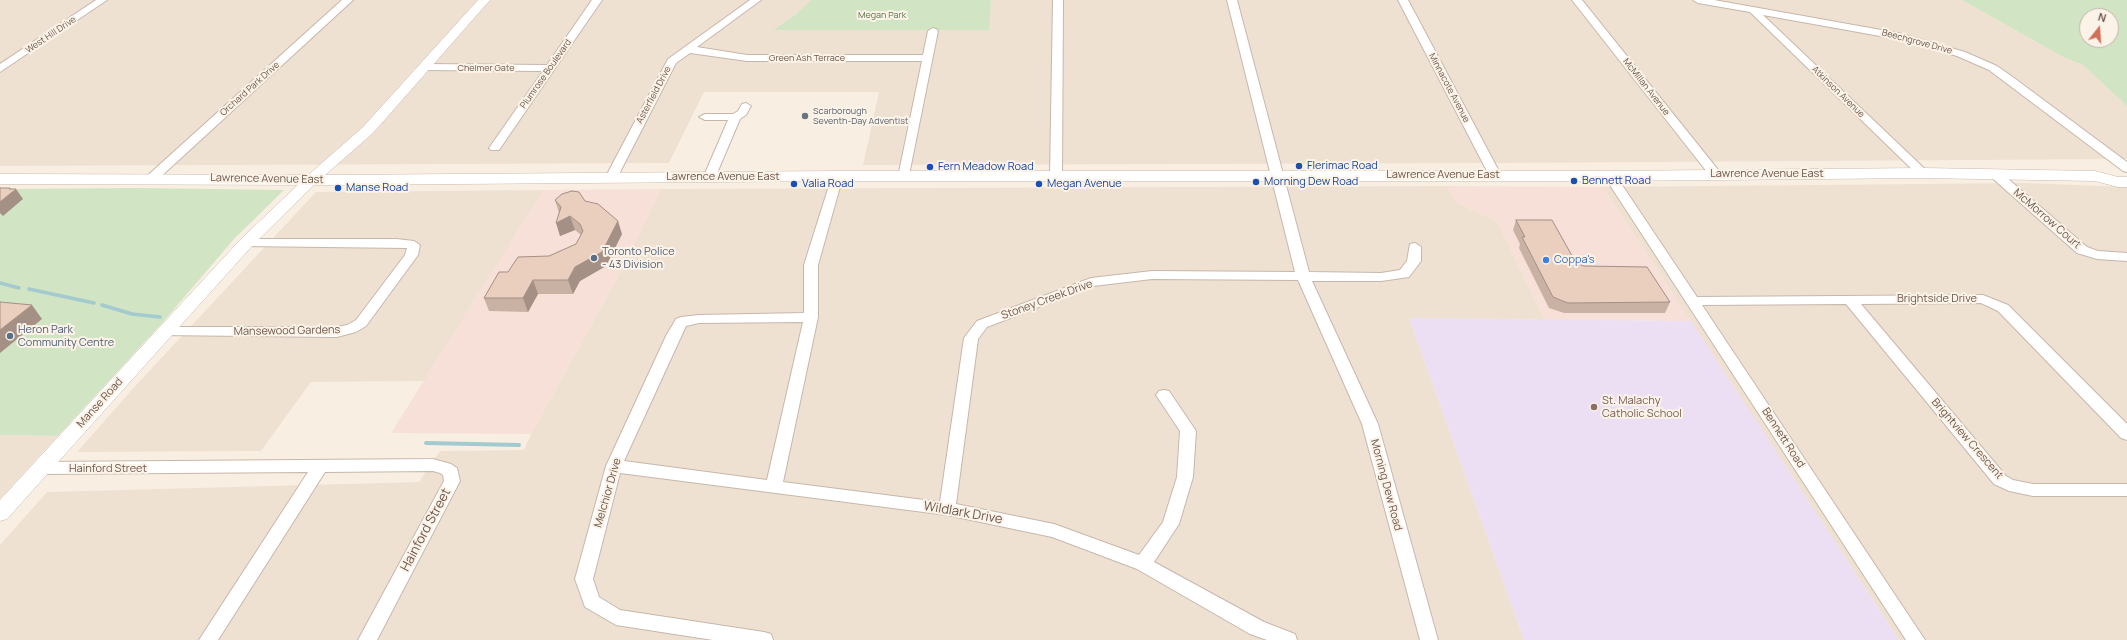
<!DOCTYPE html>
<html>
<head>
<meta charset="utf-8">
<style>
	body { margin:0 }
	#map { position:relative; width:2127px; height:640px; overflow:hidden; background:#f8efe2; font-family:Manrope,sans-serif }
	canvas { display:block }
	.north { position:absolute; left:2079px; top:8px; width:40px; height:40px; box-sizing:border-box; background:#fcf3e8; border:1px solid #c3b5aa; border-radius:50%; rotate:17deg; font-size:11px; font-weight:700; line-height:16px; text-align:center; color:#6d574c }
	.north::after { content:''; display:block; margin:auto; width:14px; height:18px; background:#d36f57; clip-path:polygon(50% 0,100% 100%,50% 72%,0 100%) }
</style>
</head>
<body>
<div id="map">
<canvas width="2127" height="640"></canvas>
<div class="north">N</div>
</div>
<script>
const ctx = document.querySelector('canvas').getContext('2d');
ctx.lineJoin = 'round';
function fillPath(path, color) {
  ctx.fillStyle = color;
  ctx.fill(path, 'evenodd');
}
function poly(rows) {
  const path = new Path2D();
  for (const r of rows) {
    path.moveTo(r[0], r[1]);
    for (let i = 2; i < r.length; i += 2) path.lineTo(r[i], r[i + 1]);
  }
  return path;
}
function stroke(path, color, width, dash) {
  ctx.strokeStyle = color;
  ctx.lineWidth = width;
  ctx.lineCap = dash ? 'butt' : 'round';
  ctx.setLineDash(dash || []);
  ctx.stroke(path);
}
function write(font, color, halo, rows, align = 'center') {
  ctx.font = font + ' Manrope,sans-serif';
  ctx.lineWidth = 4;
  ctx.setLineDash([]);
  ctx.textBaseline = 'middle';
  ctx.strokeStyle = halo;
  ctx.fillStyle = color;
  for (const [text, x, y, turn = 0] of rows) {
    ctx.save();
    ctx.translate(x, y);
    ctx.rotate((+turn || 0) * Math.PI / 180);
    ctx.textAlign = isNaN(turn) ? turn : align;
    if (halo) ctx.strokeText(text, 0, 0);
    ctx.fillText(text, 0, 0);
    ctx.restore();
  }
}
const residential = poly([
	[0,0,811,0,795,15,773,30,988,30,991,0,1962,0,2063,57,2083,65,2127,106,2127,159,1504,163,863,165,879,92,704,92,669,163,0,166],
	[2024,183,2127,187,2127,640,1899,640,1603,187],
	[1447,186,1455,202,1497,221,1545,320,1409,318,1524,640,0,640,0,545,47,492,419,482,440,451,524,450,531,434,622,269,661,189],
	[544,190,424,381,311,382,261,451,77,452,138,383,316,192],
	[0,435,58,436,0,499]
]);
const commercial = poly([
	[1447,186,1603,187,1691,321,1545,320,1497,221,1455,202],
	[661,189,622,269,531,434,391,433,544,190]
]);
const education = poly([
	[1409,318,1691,321,1899,640,1524,640]
]);
const green = poly([
	[811,0,991,0,989,30,773,30,795,15],
	[1962,0,2127,0,2127,106,2083,65,2063,57],
	[2087,16,2111,16,2111,40,2087,40],
	[137,188,284,190,234,239,163,322,58,436,0,435,0,189]
]);
const streamFar1 = poly([
	[0,283,19,288],
	[29,289,94,303],
	[102,305,132,314,160,317]
]);
const stream = poly([
	[426,443,519,445]
]);
const minor = poly([
	[96,0,107,0,0,72,0,64,96,0],
	[342,0,353,0,155,182,147,182,145,179,147,176,342,0],
	[592,0,602,0,499,150,491,150,489,148,543,71,423,70,418,67,423,64,547,65,592,0],
	[750,0,761,0,697,47,747,55,923,55,928,31,933,28,936,29,938,31,908,180,900,180,898,177,922,61,747,61,690,53,676,63,617,178,615,181,607,181,605,178,668,59,750,0],
	[1053,0,1063,0,1062,176,1056,180,1050,176,1053,0],
	[1227,0,1237,0,1309,272,1381,273,1400,270,1407,261,1410,244,1415,243,1421,247,1421,261,1409,277,1381,281,1312,281,1378,424,1438,640,1420,640,1362,424,1298,280,1152,279,1093,286,987,327,978,339,956,504,1054,524,1139,555,1163,522,1177,477,1180,431,1156,395,1159,391,1164,390,1169,391,1196,431,1193,477,1179,524,1154,562,1264,622,1295,634,1297,640,1267,640,1250,634,1137,569,1052,537,947,515,620,473,593,579,599,597,620,610,764,632,771,634,773,640,713,640,616,625,585,607,575,579,606,466,666,336,676,319,681,317,699,315,804,313,804,265,833,173,837,172,843,176,818,265,818,317,783,482,940,502,964,338,977,321,1091,278,1152,271,1295,272,1227,0],
	[803,322,767,480,624,461,686,326,699,323,803,322],
	[1398,0,1408,0,1501,175,1499,178,1495,179,1489,175,1398,0],
	[1572,0,1582,0,1719,171,1721,174,1719,177,1711,177,1572,0],
	[1693,0,1714,0,1898,33,1965,52,1997,66,2014,78,2127,162,2127,172,2123,171,1989,70,1957,56,1897,39,1763,15,1929,173,1927,176,1919,176,1750,12,1698,3,1693,0],
	[746,103,751,106,746,115,740,119,715,178,713,181,705,181,703,178,728,120,705,120,699,117,705,114,733,114,738,111,742,104,746,103],
	[1995,170,1999,171,2087,247,2098,251,2127,253,2127,261,2097,259,2077,253,1991,177,1989,174,1995,170],
	[1610,172,1614,173,1697,297,1983,295,2008,305,2127,424,2127,440,2121,438,1998,311,1981,303,1861,304,2006,476,2013,480,2033,484,2127,484,2127,496,2033,496,2009,491,1994,484,1846,304,1702,305,1925,640,1906,640,1604,176,1610,172],
	[246,239,396,239,414,241,420,245,418,255,366,326,356,332,337,337,159,335,157,332,159,329,164,327,337,327,347,325,356,320,405,255,407,248,241,246,240,243,241,240,246,239],
	[433,459,451,464,457,468,460,481,377,640,358,640,444,481,443,475,440,473,433,471,325,472,218,640,199,640,308,472,41,474,35,472,33,468,35,464,41,462,433,459]
]);
const tertiary = poly([
	[478,0,490,0,373,133,316,183,252,246,7,519,0,521,0,500,240,240,306,177,363,127,478,0]
]);
const secondary = poly([
	[1923,168,2095,171,2118,177,2127,177,2127,187,2118,187,2095,181,1923,178,1610,181,837,181,332,185,0,184,0,174,332,175,837,171,1610,171,1923,168]
]);
const wall = poly([
	[555,200,585,201,622,234,606,266,580,281,573,294,538,294,528,312,489,311,484,298,508,272,549,256,576,244,581,235,575,230,560,236,559,213],
	[1516,220,1576,263,1670,302,1665,313,1564,313,1549,308,1519,248,1520,244,1513,230]
]);
const shadedWall = poly([
	[10,188,13,192,16,189,23,199,3,216,0,213,0,202],
	[570,216,575,230,560,236,556,223],
	[618,221,622,234,606,266,580,281,573,294,568,280,575,267],
	[533,280,538,294,528,312,523,298],
	[32,305,42,319,0,353,0,330]
]);
const building = poly([
	[0,188,10,188,9,189,16,189,0,202,0,188],
	[572,191,579,192,585,201,598,204,618,221,602,252,575,267,568,280,533,280,523,298,484,298,499,272,508,272,518,257,549,256,576,244,583,231,580,224,570,216,556,223,561,207,555,200,562,194,572,191],
	[1516,220,1552,220,1576,263,1584,266,1647,267,1670,302,1568,303,1553,297,1522,237,1525,237,1516,220],
	[0,302,32,305,0,330,0,302]
]);
const markers = [
	[805,116,4,"#6b7280"],
	[1299,166,4,"#1a4fb4"],
	[930,167,4,"#1a4fb4"],
	[1574,181,4,"#1a4fb4"],
	[1256,182,4,"#1a4fb4"],
	[794,184,4,"#1a4fb4"],
	[1039,184,4,"#1a4fb4"],
	[338,188,4,"#1a4fb4"],
	[594,258,4,"#5c6f8a"],
	[1546,260,4,"#3f7fe0"],
	[10,336,4,"#5c6f8a"],
	[1594,407,4,"#8d6e63"]
];
const farParknames = [
	["Megan Park",882,15]
];
const farStreetnames = [
	["West Hill Drive",51,35,-34],
	["Beechgrove Drive",1917,42,15],
	["Green Ash Terrace",807,58],
	["Chelmer Gate",486,68],
	["Plumrose Boulevard",546,74,-55],
	["McMillan Avenue",1646,87,52],
	["Minnacote Avenue",1449,88,62],
	["Orchard Park Drive",250,89,-42],
	["Atkinson Avenue",1838,92,44],
	["Asterfield Drive",654,95,-62]
];
const farWorshipnames = [
	["Scarborough",813,111],
	["Seventh-Day Adventist",813,121]
];
const transitNames = [
	["Flerimac Road",1307,166],
	["Fern Meadow Road",938,167],
	["Bennett Road",1582,181],
	["Morning Dew Road",1264,182],
	["Valia Road",802,184],
	["Megan Avenue",1047,184],
	["Manse Road",346,188]
];
const streetNames = [
	["Lawrence Avenue East",1767,174],
	["Lawrence Avenue East",1443,175],
	["Lawrence Avenue East",723,177],
	["Lawrence Avenue East",267,179,1],
	["McMorrow Court",2047,219,41],
	["Brightside Drive",1937,299],
	["Stoney Creek Drive",1047,300,-20],
	["Mansewood Gardens",287,331,-1],
	["Manse Road",100,403,-48],
	["Bennett Road",1783,438,57],
	["Brightview Crescent",1967,439,49],
	["Hainford Street",108,469],
	["Morning Dew Road",1386,485,75],
	["Melchior Drive",608,493,-74]
];
const serviceNames = [
	["Toronto Police",602,252],
	["- 43 Division",602,265],
	["Heron Park",18,330],
	["Community Centre",18,343]
];
const shopNames = [
	["Coppa's",1554,260]
];
const educationNames = [
	["St. Malachy",1602,401],
	["Catholic School",1602,414]
];
const nearStreetnames = [
	["Wildlark Drive",963,513,10],
	["Hainford Street",426,530,-62]
];
fillPath(residential, '#efe1d2');
fillPath(commercial, '#f7e0d7');
fillPath(education, '#ecdff4');
fillPath(green, '#d1e4c3');
stroke(streamFar1, '#a2cacf', 3.5);
stroke(stream, '#a2cacf', 4);
stroke(minor, '#c7b7ab', 2);
stroke(tertiary, '#c7b7ab', 1);
stroke(secondary, '#ccb9ab', 1);
fillPath(minor, '#fff');
fillPath(tertiary, '#fff');
fillPath(secondary, '#fff');
fillPath(wall, '#c9b1a3');
fillPath(shadedWall, '#a49085');
fillPath(building, '#eacebe');
stroke(building, '#a49085', 1);
for (const [x, y, r, color] of markers) {
  const dot = new Path2D();
  dot.arc(x, y, r, 0, 2 * Math.PI);
  ctx.fillStyle = color;
  ctx.fill(dot);
  stroke(dot, '#fcf3e8', 1.5);
}
write('9px', '#587749', '#fcf3e8', farParknames);
write('9px', '#6d574c', '#fcf3e8', farStreetnames);
write('9px', '#5b616d', '#fcf3e8', farWorshipnames, 'left');
write('11px', '#164399', '#fcf3e8', transitNames, 'left');
write('11px', '#6d574c', '#fcf3e8', streetNames);
write('11px', '#4e5e75', '#fcf3e8', serviceNames, 'left');
write('11px', '#366cbe', '#fcf3e8', shopNames, 'left');
write('11px', '#785e54', '#fcf3e8', educationNames, 'left');
write('13px', '#6d574c', '#fcf3e8', nearStreetnames);
</script>
</body>
</html>
